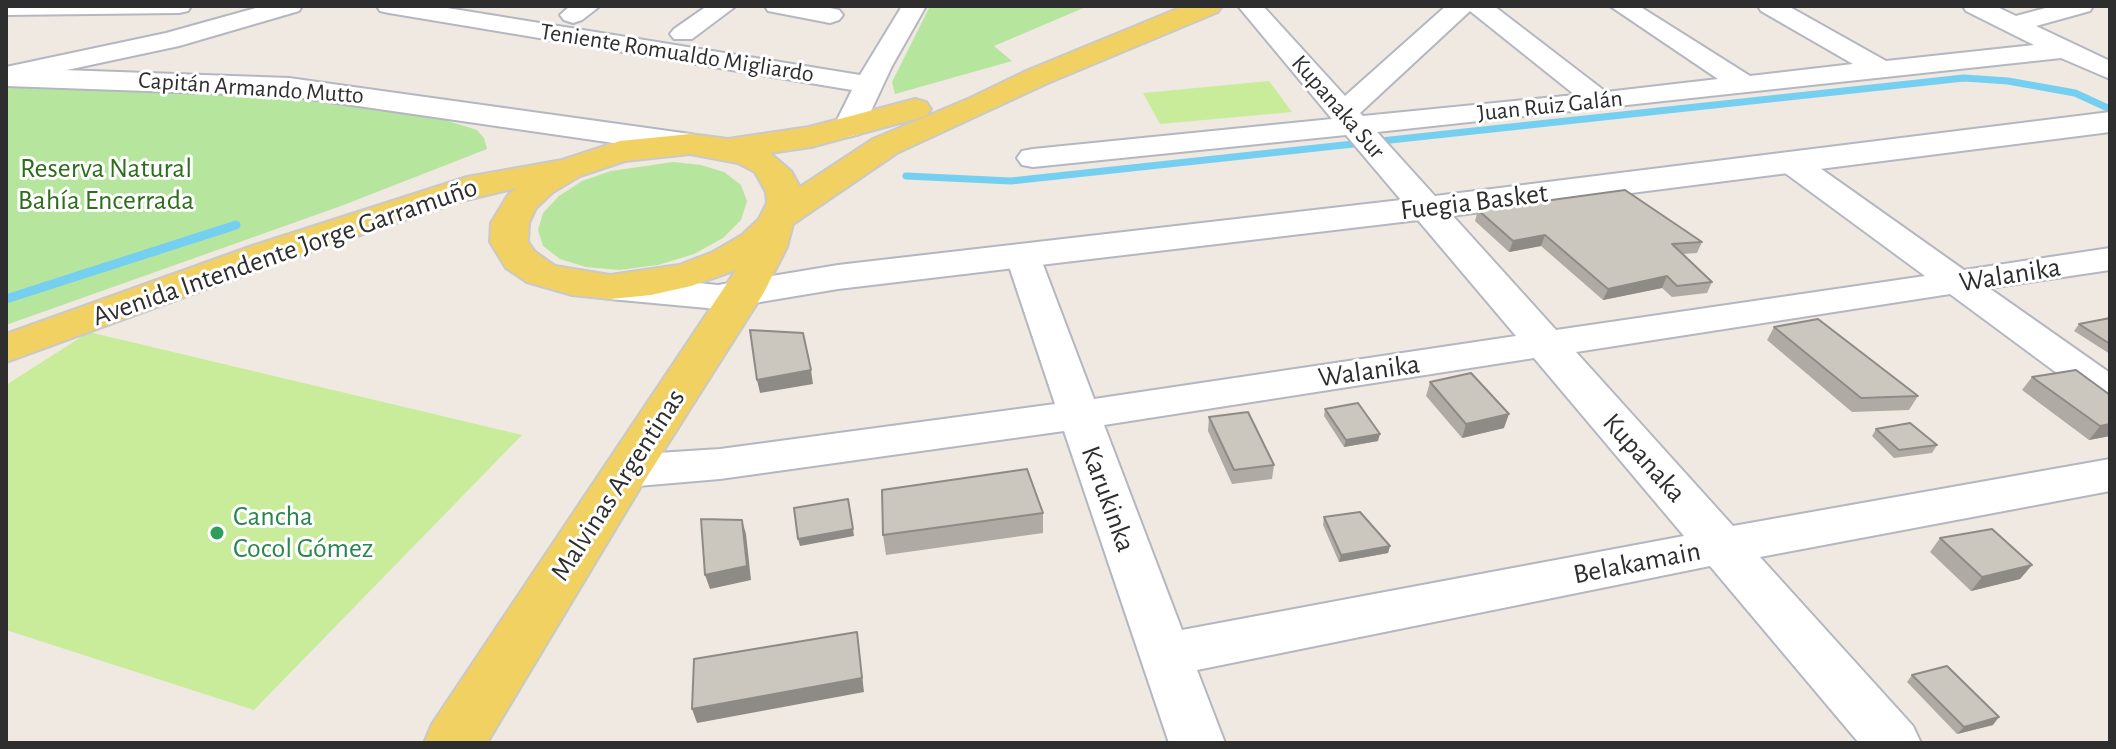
<!DOCTYPE html>
<html>
<head>
<meta charset="utf-8">
<style>
	body { margin:0 }
	#map { position:relative; width:2116px; height:749px; overflow:hidden; background:#efe9e1; font-family:"Alegreya Sans",sans-serif }
	canvas { display:block }
	.frame { position:absolute; inset:0; border:8px solid #2e2e2e; pointer-events:none }
</style>
</head>
<body>
<div id="map">
<canvas width="2116" height="749"></canvas>
<div class="frame"></div>
</div>
<script>
const ctx = document.querySelector('canvas').getContext('2d');
ctx.lineJoin = 'round';
function fillPath(path, color) {
  ctx.fillStyle = color;
  ctx.fill(path, 'evenodd');
}
function poly(rows) {
  const path = new Path2D();
  for (const r of rows) {
    path.moveTo(r[0], r[1]);
    for (let i = 2; i < r.length; i += 2) path.lineTo(r[i], r[i + 1]);
  }
  return path;
}
function stroke(path, color, width, dash) {
  ctx.strokeStyle = color;
  ctx.lineWidth = width;
  ctx.lineCap = dash ? 'butt' : 'round';
  ctx.setLineDash(dash || []);
  ctx.stroke(path);
}
function write(font, color, halo, rows, align = 'center') {
  ctx.font = font + ' "Alegreya Sans",sans-serif';
  ctx.lineWidth = 6;
  ctx.setLineDash([]);
  ctx.textBaseline = 'middle';
  ctx.strokeStyle = halo;
  ctx.fillStyle = color;
  for (const [text, x, y, turn = 0] of rows) {
    ctx.save();
    ctx.translate(x, y);
    ctx.rotate((+turn || 0) * Math.PI / 180);
    ctx.textAlign = isNaN(turn) ? turn : align;
    if (halo) ctx.strokeText(text, 0, 0);
    ctx.fillText(text, 0, 0);
    ctx.restore();
  }
}
const green = poly([
	[930,6,1088,6,994,46,1012,61,895,94,892,82],
	[6,86,134,86,303,97,435,117,477,130,484,138,487,149,341,206,6,325],
	[673,162,701,165,724,172,741,185,747,201,741,220,723,238,694,254,658,265,619,270,586,267,560,259,543,246,538,230,543,213,559,196,582,181,611,171]
]);
const pitch = poly([
	[1269,81,1292,112,1160,124,1143,93],
	[89,332,522,435,254,710,6,630,6,385]
]);
const streamFar1 = poly([
	[906,176,1011,181,1964,78,2008,81,2075,93,2110,109]
]);
const stream = poly([
	[6,299,236,225]
]);
const street = poly([
	[6,6,191,6,188,11,179,13,6,15,6,6],
	[263,6,302,6,299,11,179,46,6,83,6,67,166,33,263,6],
	[377,6,435,6,860,75,902,6,926,6,892,66,863,128,859,134,848,137,837,134,833,128,852,90,389,13,380,11,377,6],
	[570,6,600,6,582,20,573,23,564,20,560,15,570,6],
	[707,6,736,6,692,39,674,39,670,34,674,29,707,6],
	[765,6,821,6,839,10,843,15,839,20,830,23,768,11,765,6],
	[1238,6,1263,6,1345,96,1446,6,1494,6,1606,92,1718,79,1610,6,1639,6,1750,76,1853,64,1761,11,1758,6,1788,6,1886,61,2034,45,1966,11,1963,6,1995,6,2016,16,2053,6,2093,6,2090,11,2036,26,2110,61,2110,79,2061,58,1377,132,1556,330,1925,276,1781,170,1776,163,1781,156,1792,154,1803,156,1964,270,2110,248,2110,270,1989,288,2110,373,2110,406,2096,402,1950,294,1576,352,1733,526,2110,459,2110,491,1760,557,1913,726,1921,743,1859,743,1710,566,1197,670,1225,743,1169,743,1064,431,720,479,626,487,610,482,604,471,610,460,626,455,720,449,1055,404,1005,254,1010,247,1022,244,1034,247,1039,254,1094,399,1516,336,1346,135,1033,167,1022,165,1017,158,1022,151,1033,149,1332,119,1238,6],
	[1470,11,1575,95,1363,116,1360,113,1470,11],
	[1534,358,1684,536,1182,630,1104,425,1534,358]
]);
const secondary = poly([
	[6,68,289,78,690,134,702,137,707,144,702,151,690,154,289,96,6,86,6,68],
	[2110,112,2110,132,1427,219,838,289,718,309,610,299,596,295,590,287,596,279,610,275,718,285,838,265,1427,197,2110,112]
]);
const primary = poly([
	[1184,6,1222,6,1218,12,1048,83,897,153,793,224,787,247,763,294,643,483,487,743,424,743,432,724,736,270,691,286,651,295,610,299,572,295,527,282,506,268,490,242,491,223,508,195,516,188,458,202,280,262,6,362,6,334,252,246,467,177,562,160,620,141,690,134,728,139,809,127,915,99,926,102,931,109,926,116,811,147,770,153,791,171,800,187,873,139,970,98,1026,71,1184,6],
	[690,154,738,163,755,172,766,192,767,203,759,219,742,235,713,252,679,265,610,275,555,266,535,252,528,242,529,223,536,208,553,192,580,176,625,161,690,154]
]);
const wall = poly([
	[1478,210,1702,242,1697,253,1683,254,1712,282,1707,293,1672,297,1662,288,1603,300,1541,246,1509,252,1475,221],
	[2110,318,2110,354,2074,331,2079,324],
	[1774,327,1918,396,1909,410,1852,412,1767,340],
	[2032,377,2110,395,2110,436,2089,440,2022,390],
	[1430,382,1504,428,1462,438,1426,396],
	[1325,409,1378,441,1344,447,1324,416],
	[1209,417,1274,465,1272,479,1232,484,1208,431],
	[1876,429,1937,445,1932,453,1894,458,1872,436],
	[1043,513,1043,533,886,555,883,535],
	[1324,517,1390,546,1388,553,1339,562,1323,525],
	[1940,538,2032,565,2020,579,1971,591,1930,552],
	[1912,675,1993,725,1957,734,1907,682]
]);
const shadedWall = poly([
	[1545,235,1541,246,1509,252,1513,241],
	[1667,276,1662,288,1603,300,1608,289],
	[811,370,813,384,760,393,757,380],
	[1509,414,1504,428,1462,438,1466,424],
	[2110,424,2110,436,2089,440,2100,426],
	[1380,434,1378,441,1344,447,1346,440],
	[742,520,746,534,751,580,710,589,705,575],
	[853,529,854,536,800,546,798,539],
	[1390,546,1388,553,1339,562,1341,555],
	[2032,565,2020,579,1971,591,1982,577],
	[857,632,864,692,697,723,692,709],
	[1999,717,1993,725,1957,734,1964,727]
]);
const building = poly([
	[1625,190,1702,242,1672,244,1712,282,1677,286,1667,276,1608,289,1545,235,1513,241,1478,210,1625,190],
	[2110,318,2110,344,2079,324,2110,318],
	[1818,319,1918,396,1861,398,1774,327,1818,319],
	[750,330,803,333,811,370,757,380,750,330],
	[2076,370,2110,395,2110,424,2100,426,2032,377,2076,370],
	[1471,373,1509,414,1466,424,1430,382,1471,373],
	[1358,403,1380,434,1346,440,1325,409,1358,403],
	[1248,412,1274,465,1234,470,1209,417,1248,412],
	[1910,423,1937,445,1899,450,1876,429,1910,423],
	[1027,469,1043,513,883,535,882,490,1027,469],
	[848,499,853,529,798,539,794,508,848,499],
	[1360,512,1390,546,1341,555,1324,517,1360,512],
	[701,519,742,520,747,566,705,575,701,519],
	[1992,529,2032,565,1982,577,1940,538,1992,529],
	[857,632,862,678,692,709,694,659,857,632],
	[1947,666,1999,717,1964,727,1912,675,1947,666]
]);
const markers = [
	[217,533,8,"#2e9e5b"]
];
const farStreetnames = [
	["Teniente Romualdo Migliardo",677,53,9],
	["Capitán Armando Mutto",251,88,4],
	["Juan Ruiz Galán",1550,106,-6],
	["Kupanaka Sur",1338,107,49]
];
const parkNames = [
	["Reserva Natural",106,169],
	["Bahía Encerrada",106,201]
];
const streetNames = [
	["Fuegia Basket",1474,202,-7],
	["Avenida Intendente Jorge Garramuño",285,252,-19],
	["Walanika",2010,275,-9],
	["Walanika",1369,371,-8],
	["Kupanaka",1644,458,48],
	["Malvinas Argentinas",618,485,-57],
	["Karukinka",1108,499,70],
	["Belakamain",1637,563,-11]
];
const leisureNames = [
	["Cancha",233,517],
	["Cocol Gómez",233,549]
];
fillPath(green, '#b6e59e');
fillPath(pitch, '#c9ec9a');
stroke(streamFar1, '#75cff0', 7);
stroke(stream, '#75cff0', 9);
stroke(street, '#b4b7c1', 4);
stroke(secondary, '#b4b7c1', 4);
stroke(primary, '#c9c9c9', 4);
fillPath(street, '#fff');
fillPath(secondary, '#fff');
fillPath(primary, '#f2d163');
fillPath(wall, '#afaba4');
fillPath(shadedWall, '#8e8b86');
fillPath(building, '#cbc7bf');
stroke(building, '#8e8b86', 2);
for (const [x, y, r, color] of markers) {
  const dot = new Path2D();
  dot.arc(x, y, r, 0, 2 * Math.PI);
  ctx.fillStyle = color;
  ctx.fill(dot);
  stroke(dot, '#fff', 3);
}
write('24px', '#2e2e2e', '#fff', farStreetnames);
write('28px', '#2c6e1b', '#fff', parkNames);
write('28px', '#2e2e2e', '#fff', streetNames);
write('28px', '#27864d', '#fff', leisureNames, 'left');
</script>
</body>
</html>
